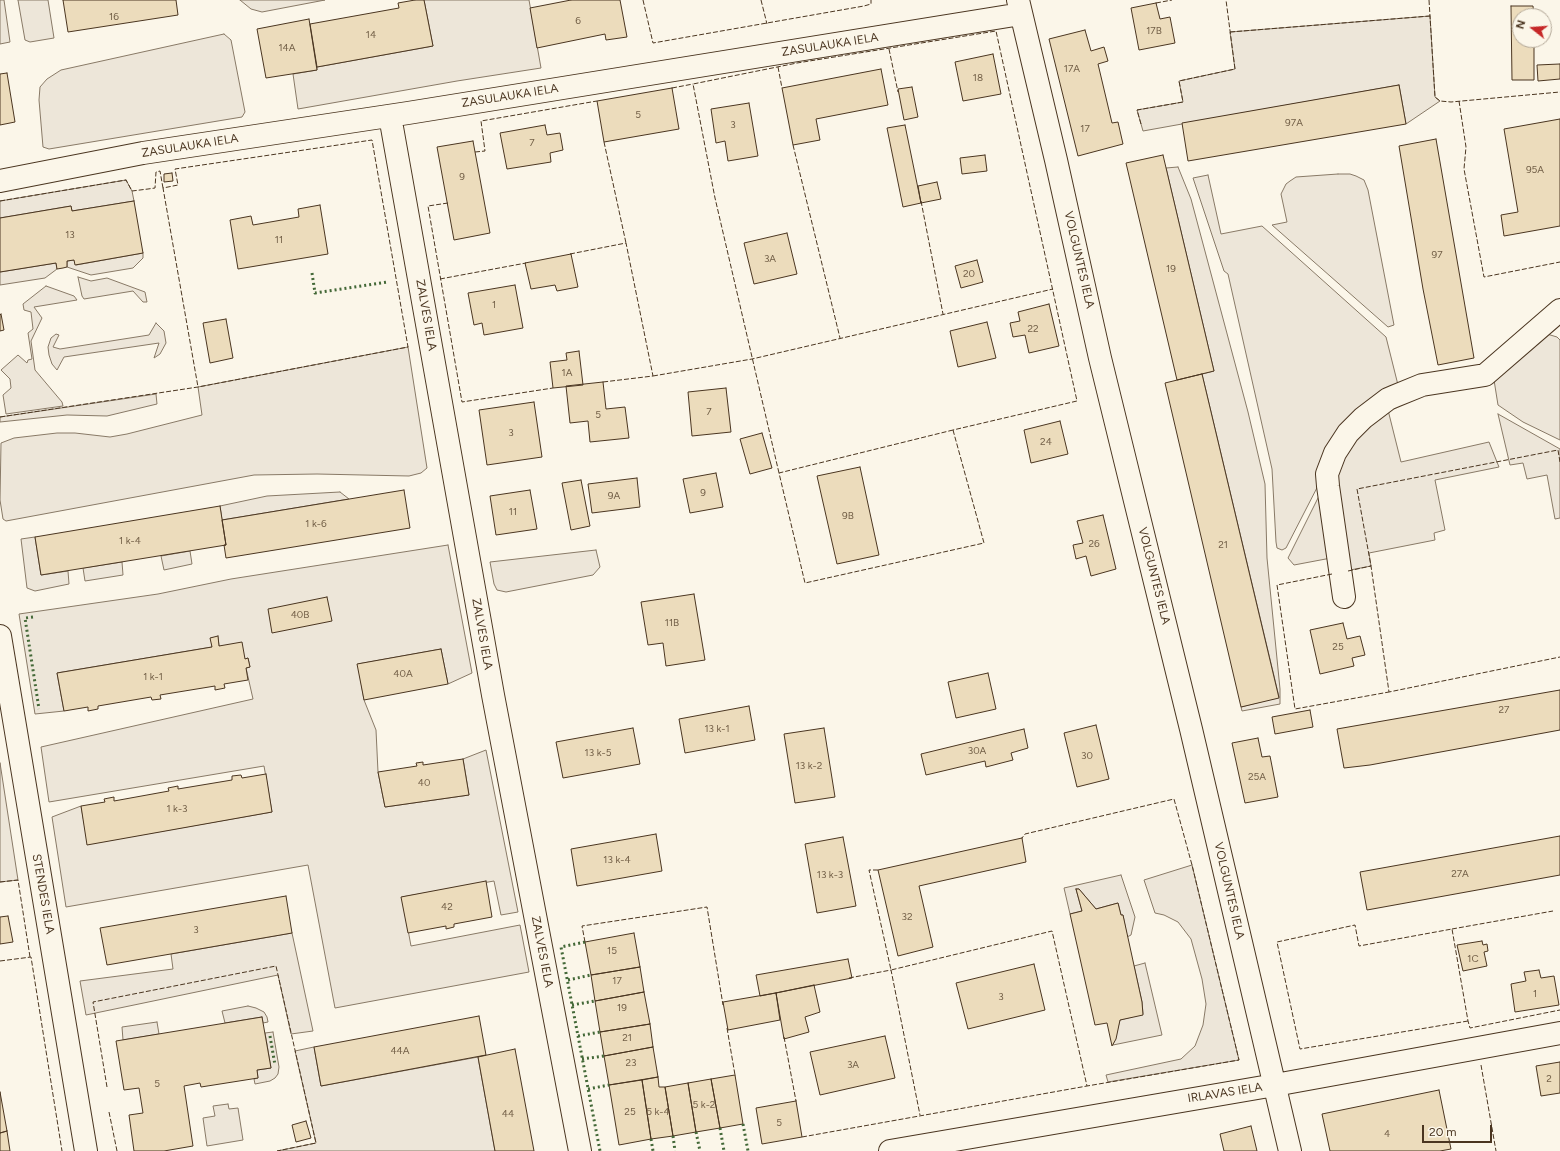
<!DOCTYPE html>
<html>
<head>
<meta charset="utf-8">
<style>
	body { margin:0 }
	#map { position:relative; width:1560px; height:1151px; overflow:hidden; background:#fbf6e9; font-family:Figtree,sans-serif }
	canvas { display:block }
	.north { position:absolute; left:1512px; top:8px; width:40px; height:40px; box-sizing:border-box; background:#fbf6e9; border:1px solid #b4a999; border-radius:50%; rotate:287deg; font-size:11px; font-weight:700; line-height:16px; text-align:center; color:#4a3520 }
	.north::after { content:''; display:block; margin:auto; width:14px; height:18px; background:#c62828; clip-path:polygon(50% 0,100% 100%,50% 72%,0 100%) }
	.scale { position:absolute; left:1422px; top:1125px; width:70px; height:18px; box-sizing:border-box; border:2px solid #4a3520; border-top:0; padding-left:5px; font-size:12px; line-height:14px; white-space:nowrap; color:#4a3520; -webkit-text-stroke:3px #fbf6e9; paint-order:stroke }
</style>
</head>
<body>
<div id="map">
<canvas width="1560" height="1151"></canvas>
<div class="north">N</div>
<div class="scale">20 m</div>
</div>
<script>
const ctx = document.querySelector('canvas').getContext('2d');
ctx.lineJoin = 'round';
function fillPath(path, color) {
  ctx.fillStyle = color;
  ctx.fill(path, 'evenodd');
}
function poly(rows) {
  const path = new Path2D();
  for (const r of rows) {
    path.moveTo(r[0], r[1]);
    for (let i = 2; i < r.length; i += 2) path.lineTo(r[i], r[i + 1]);
  }
  return path;
}
function stroke(path, color, width, dash) {
  ctx.strokeStyle = color;
  ctx.lineWidth = width;
  ctx.lineCap = dash ? 'butt' : 'round';
  ctx.setLineDash(dash || []);
  ctx.stroke(path);
}
function write(font, color, halo, rows, align = 'center') {
  ctx.font = font + ' Figtree,sans-serif';
  ctx.lineWidth = 3;
  ctx.setLineDash([]);
  ctx.textBaseline = 'middle';
  ctx.strokeStyle = halo;
  ctx.fillStyle = color;
  for (const [text, x, y, turn = 0] of rows) {
    ctx.save();
    ctx.translate(x, y);
    ctx.rotate((+turn || 0) * Math.PI / 180);
    ctx.textAlign = isNaN(turn) ? turn : align;
    if (halo) ctx.strokeText(text, 0, 0);
    ctx.fillText(text, 0, 0);
    ctx.restore();
  }
}
const green = poly([
	[0,0,4,0,10,42,0,44,0,0],
	[18,0,48,0,54,38,30,42,25,40,18,0],
	[240,0,325,0,262,12,251,9,240,0],
	[424,0,529,0,541,68,457,81,298,109,293,74,317,70,317,67,433,46,424,0],
	[1430,16,1435,97,1440,101,1406,124,1399,85,1143,131,1137,110,1183,102,1179,81,1235,69,1230,32,1430,16],
	[224,34,231,40,245,112,242,117,49,149,43,147,39,100,40,87,47,79,61,70,224,34],
	[1178,167,1191,199,1248,412,1265,484,1267,558,1280,689,1280,704,1242,711,1241,707,1279,697,1202,374,1214,371,1166,168,1178,167],
	[1338,174,1350,174,1356,176,1364,180,1368,190,1394,325,1388,327,1272,225,1287,222,1281,194,1286,184,1290,181,1296,177,1338,174],
	[1208,175,1221,234,1262,226,1386,337,1398,385,1322,478,1286,548,1282,550,1277,548,1276,542,1272,469,1228,274,1224,271,1193,178,1208,175],
	[126,180,132,191,134,201,72,211,71,206,0,218,0,201,126,180],
	[143,253,143,258,133,268,91,275,67,267,67,261,74,260,76,265,143,253],
	[56,263,57,269,45,278,0,285,0,272,56,263],
	[78,277,91,281,107,278,145,292,147,302,143,302,133,291,84,299,82,296,78,277],
	[46,286,74,296,77,300,34,307,42,318,31,341,35,370,62,402,63,406,6,414,3,395,11,388,10,379,1,370,18,355,27,363,28,360,32,359,28,333,33,329,31,312,24,310,23,304,46,286],
	[156,323,164,331,166,343,160,354,154,358,159,343,64,357,57,370,52,364,49,355,48,347,51,338,56,334,59,335,53,347,60,349,149,335,156,323],
	[1547,334,1557,337,1560,340,1560,440,1523,422,1498,405,1494,380,1547,334],
	[408,347,427,468,421,473,409,476,317,474,254,475,6,521,3,519,0,500,1,443,14,438,57,433,75,433,110,437,127,434,202,415,198,387,408,347],
	[156,394,157,404,107,416,67,415,0,422,0,417,156,394],
	[1387,406,1401,462,1489,442,1499,467,1435,480,1445,530,1434,533,1435,540,1369,553,1371,566,1345,571,1336,464,1346,444,1387,406],
	[1498,414,1560,449,1560,518,1555,519,1547,475,1527,479,1523,463,1510,465,1498,414],
	[1324,486,1331,558,1294,565,1288,558,1324,486],
	[340,492,349,499,222,520,220,506,267,496,340,492],
	[35,537,41,575,68,571,69,584,35,591,27,588,21,539,35,537],
	[448,545,472,673,448,684,441,649,358,664,364,700,376,730,378,772,385,807,469,795,463,759,486,750,518,912,501,915,494,881,402,897,411,946,520,925,529,972,335,1008,308,865,66,907,52,817,81,806,88,844,272,812,264,766,49,802,41,747,253,699,246,668,250,667,248,658,245,659,219,646,218,637,211,638,212,647,57,673,64,711,35,714,19,614,158,594,231,579,448,545],
	[596,550,600,567,593,575,506,592,497,590,494,584,490,562,596,550],
	[190,551,192,564,164,570,161,556,190,551],
	[122,562,123,575,85,581,83,568,122,562],
	[0,763,18,880,0,882,0,763],
	[1192,865,1239,1060,1108,1082,1106,1075,1181,1059,1195,1046,1203,1025,1206,1004,1202,979,1191,939,1178,922,1164,915,1155,913,1144,880,1192,865],
	[1121,875,1135,917,1131,935,1127,937,1123,915,1121,915,1118,903,1096,909,1079,889,1076,889,1082,911,1070,914,1064,888,1121,875],
	[292,933,313,1031,291,1034,278,975,86,1015,80,981,173,969,171,954,292,933],
	[1145,963,1162,1035,1113,1045,1120,1020,1143,1014,1142,1002,1134,966,1145,963],
	[248,1006,256,1008,264,1012,267,1017,268,1022,263,1023,262,1017,225,1023,222,1011,248,1006],
	[157,1022,159,1034,123,1040,122,1027,157,1022],
	[273,1032,279,1067,278,1074,275,1078,270,1081,255,1084,254,1079,258,1078,257,1070,271,1068,265,1033,273,1032],
	[314,1047,321,1086,478,1057,495,1151,277,1151,316,1143,295,1051,314,1047],
	[228,1104,229,1109,238,1108,243,1140,207,1146,203,1118,215,1116,213,1106,228,1104]
]);
const building = poly([
	[63,0,176,0,178,15,68,32,63,0],
	[415,0,424,0,433,46,317,67,310,24,399,8,398,3,415,0],
	[571,0,620,0,627,37,606,40,605,34,537,48,530,8,571,0],
	[1156,3,1160,19,1170,17,1175,43,1139,50,1131,8,1156,3],
	[1511,6,1533,6,1534,16,1520,16,1520,40,1534,40,1534,80,1512,80,1511,6],
	[309,19,317,70,266,78,257,29,309,19],
	[1085,30,1091,51,1104,47,1108,61,1098,64,1112,123,1118,122,1123,144,1078,156,1049,39,1085,30],
	[993,54,1001,94,963,101,955,62,993,54],
	[1560,64,1560,79,1538,81,1537,65,1560,64],
	[881,69,888,105,816,119,820,140,793,145,782,88,881,69],
	[7,73,15,122,0,125,0,74,7,73],
	[1399,85,1406,124,1188,161,1182,123,1399,85],
	[912,87,918,117,904,120,898,89,912,87],
	[672,88,679,129,604,142,597,101,672,88],
	[749,103,758,156,728,161,725,141,716,143,711,109,749,103],
	[1560,119,1560,226,1504,236,1501,215,1518,212,1504,129,1560,119],
	[545,125,547,135,560,133,563,150,550,153,551,162,507,169,500,133,545,125],
	[905,125,921,203,903,207,887,128,905,125],
	[1436,139,1474,358,1438,365,1423,289,1399,146,1436,139],
	[473,141,490,233,454,240,437,147,473,141],
	[985,155,987,171,962,174,960,158,985,155],
	[1163,155,1214,371,1177,380,1126,163,1163,155],
	[172,173,173,181,164,182,164,174,172,173],
	[937,182,941,199,921,203,918,186,937,182],
	[134,201,143,253,75,265,74,260,67,261,67,267,63,268,57,269,56,263,0,272,0,218,71,206,72,211,134,201],
	[320,205,328,254,238,269,230,220,251,216,253,225,299,217,298,209,320,205],
	[787,233,797,274,754,284,744,243,787,233],
	[571,254,578,287,557,291,555,285,531,289,525,263,571,254],
	[977,260,983,282,961,288,955,266,977,260],
	[515,285,523,328,484,335,482,323,474,325,468,293,515,285],
	[1049,304,1059,346,1029,353,1025,335,1013,337,1010,323,1020,321,1018,312,1049,304],
	[1,314,4,330,0,331,0,315,1,314],
	[226,319,233,358,210,363,203,323,226,319],
	[987,322,996,358,958,367,950,331,987,322],
	[579,351,583,385,553,388,550,362,567,360,566,353,579,351],
	[1202,374,1279,698,1241,707,1165,383,1202,374],
	[603,382,606,409,625,407,629,438,590,442,588,421,570,423,566,386,603,382],
	[726,388,731,432,692,436,688,392,726,388],
	[534,402,542,457,487,465,479,410,534,402],
	[1060,421,1068,454,1031,463,1024,430,1060,421],
	[762,433,772,468,750,474,740,439,762,433],
	[860,467,879,555,837,564,817,476,860,467],
	[716,473,723,507,690,513,683,479,716,473],
	[637,478,640,507,592,513,588,484,637,478],
	[581,480,590,526,571,530,562,483,581,480],
	[404,490,410,528,226,558,224,545,226,545,222,520,404,490],
	[530,490,537,529,496,535,490,496,530,490],
	[220,506,226,545,41,575,35,537,220,506],
	[1103,515,1116,569,1091,576,1086,556,1076,559,1073,545,1083,543,1077,521,1103,515],
	[694,594,705,660,666,666,663,643,648,645,641,602,694,594],
	[327,597,332,621,272,633,268,609,327,597],
	[1343,623,1347,639,1360,636,1365,655,1352,658,1354,666,1320,674,1310,630,1343,623],
	[218,636,219,646,242,642,245,659,248,658,250,667,246,668,248,680,224,684,225,688,215,690,215,686,160,695,161,699,152,700,151,697,98,706,98,709,88,711,88,707,64,711,57,673,212,647,210,638,218,636],
	[441,649,448,684,364,700,357,664,441,649],
	[988,673,996,709,956,718,948,682,988,673],
	[1560,690,1560,730,1370,765,1344,768,1337,729,1560,690],
	[749,706,755,740,685,753,679,719,749,706],
	[1310,710,1313,727,1275,734,1272,717,1310,710],
	[1096,725,1109,779,1077,787,1064,733,1096,725],
	[633,728,640,764,563,778,556,742,633,728],
	[824,728,835,797,795,803,784,734,824,728],
	[1024,729,1028,748,1011,753,1013,760,986,767,985,761,926,775,921,754,1024,729],
	[1258,738,1262,757,1270,756,1278,797,1245,803,1232,743,1258,738],
	[463,759,469,795,385,807,378,772,417,766,416,763,423,762,423,765,463,759],
	[266,774,272,812,87,845,81,806,105,802,104,799,114,797,114,801,169,791,168,788,178,786,178,789,232,780,232,776,241,775,242,778,266,774],
	[656,834,662,871,577,886,571,849,656,834],
	[1560,836,1560,875,1367,910,1360,872,1560,836],
	[843,837,856,906,817,913,805,844,843,837],
	[1022,838,1026,862,919,886,933,947,898,956,878,870,1022,838],
	[486,881,492,917,454,924,454,927,446,929,446,926,408,933,401,897,486,881],
	[1076,889,1079,889,1096,909,1118,903,1121,915,1123,915,1142,1002,1143,1015,1120,1020,1116,1039,1112,1046,1107,1023,1095,1025,1070,914,1082,911,1076,889],
	[286,896,292,933,107,965,100,928,286,896],
	[8,916,13,942,0,944,0,917,8,916],
	[634,933,640,967,591,975,585,942,634,933],
	[1482,941,1483,945,1487,944,1488,951,1484,952,1487,966,1463,971,1457,945,1482,941],
	[848,959,852,978,760,996,756,975,848,959],
	[1034,964,1045,1010,968,1029,956,983,1034,964],
	[640,967,644,992,595,1001,591,975,640,967],
	[1539,970,1541,978,1554,976,1559,1005,1515,1012,1511,984,1526,981,1524,972,1539,970],
	[814,985,820,1012,805,1017,809,1032,784,1039,776,993,814,985],
	[644,992,650,1024,600,1032,595,1001,644,992],
	[776,993,780,1020,728,1030,723,1002,776,993],
	[479,1016,486,1055,321,1086,314,1047,479,1016],
	[262,1017,271,1068,257,1070,258,1078,201,1087,200,1083,184,1086,193,1146,164,1151,134,1151,129,1115,143,1113,139,1088,124,1090,116,1041,262,1017],
	[650,1024,653,1047,604,1056,600,1032,650,1024],
	[885,1036,895,1078,820,1095,810,1052,885,1036],
	[653,1047,658,1077,609,1085,604,1056,653,1047],
	[515,1049,534,1151,495,1151,478,1057,515,1049],
	[1560,1062,1560,1093,1541,1096,1536,1066,1560,1062],
	[735,1075,743,1124,720,1128,711,1079,735,1075],
	[658,1077,659,1087,665,1087,673,1136,651,1139,642,1080,658,1077],
	[711,1079,720,1128,696,1132,688,1083,711,1079],
	[642,1080,651,1139,619,1145,609,1085,642,1080],
	[688,1083,696,1132,673,1136,665,1087,688,1083],
	[1439,1090,1451,1149,1440,1151,1330,1151,1322,1114,1439,1090],
	[0,1092,7,1131,0,1133,0,1092],
	[796,1101,802,1137,762,1144,756,1108,796,1101],
	[306,1121,311,1138,296,1142,292,1125,306,1121],
	[1251,1126,1257,1151,1224,1151,1220,1134,1251,1126],
	[7,1131,10,1151,0,1151,0,1133,7,1131]
]);
const minor = poly([
	[1018,0,1056,160,1100,358,1191,729,1290,1151],
	[390,116,493,695,580,1151],
	[0,181,143,153,408,113,1021,14],
	[1344,597,1328,486,1327,474,1335,453,1348,433,1363,418,1388,399,1395,396,1422,385,1485,375,1560,310],
	[0,636,86,1151],
	[890,1151,1275,1085,1560,1033]
]);
const hedge = poly([
	[312,273,315,293,388,282],
	[33,617,25,618,39,709],
	[585,942,561,947,600,1151],
	[568,980,591,975],
	[572,1005,595,1001],
	[270,1036,275,1065],
	[578,1036,600,1032],
	[582,1059,604,1056],
	[588,1089,609,1085],
	[743,1124,748,1151],
	[720,1128,724,1151],
	[696,1132,700,1151],
	[673,1136,675,1151],
	[651,1139,653,1151]
]);
const fence = poly([
	[643,0,653,43,864,6,871,4,871,0],
	[761,0,767,24],
	[1429,0,1435,97,1440,101,1451,102,1560,92],
	[1156,3,1172,0],
	[1230,32,1430,16],
	[889,49,898,92],
	[778,67,782,88],
	[672,88,693,84],
	[1459,101,1466,147,1464,169,1484,277,1560,262],
	[1141,124,1137,110,1183,102,1179,81,1235,69,1226,0],
	[604,142,626,243],
	[793,145,840,338],
	[475,152,485,151,481,121,597,101],
	[0,201,126,180,132,191,148,189,155,188,156,172,160,171,163,188],
	[921,201,943,314],
	[448,203,428,206,462,402,553,388],
	[570,254,626,243,653,376,603,382],
	[440,279,526,263],
	[653,376,752,359,1053,289],
	[0,417,198,387,408,347,372,140,175,169,178,185,163,188,198,387],
	[953,430,984,543,805,583,779,473,953,430],
	[1560,462,1558,450,1357,489,1371,566,1389,692,1560,657],
	[779,473,715,198,693,84,797,63,996,31,1077,401,953,430],
	[1348,571,1371,566],
	[1332,574,1277,585,1295,709,1389,692],
	[878,870,869,870,891,970,1052,931,1087,1086,1239,1060,1192,865,1174,799,1025,834,1022,838],
	[0,882,18,880,30,957],
	[1452,929,1553,911],
	[585,942,582,926,707,907,723,1005],
	[0,961,31,957,62,1151],
	[849,978,891,970,920,1115],
	[1468,1021,1300,1049,1277,942,1355,925,1359,946,1452,929,1468,1021,1470,1028,1560,1010],
	[727,1028,735,1075],
	[784,1037,796,1101],
	[1481,1065,1496,1151],
	[107,1087,93,1002,276,966,316,1143,277,1151],
	[109,1112,117,1151],
	[802,1137,1087,1086]
]);
const numberNames = [
	["16",114,17],
	["6",578,21],
	["17B",1154,31],
	["14",371,35],
	["14A",287,48],
	["17A",1072,69],
	["18",978,78],
	["5",638,115],
	["97A",1294,123],
	["3",733,125],
	["17",1085,129],
	["7",532,143],
	["95A",1535,170],
	["9",462,177],
	["13",70,235],
	["11",279,240],
	["97",1437,255],
	["3A",770,259],
	["19",1171,269],
	["20",969,274],
	["1",494,305],
	["22",1033,329],
	["1A",567,373],
	["7",709,412],
	["5",598,415],
	["3",511,433],
	["24",1046,442],
	["9",703,493],
	["9A",614,496],
	["11",513,512],
	["9B",848,516],
	["1 k-6",316,524],
	["1 k-4",130,541],
	["26",1094,544],
	["21",1223,545],
	["40B",300,615],
	["11B",672,623],
	["25",1338,647],
	["40A",403,674],
	["1 k-1",153,677],
	["27",1504,710],
	["13 k-1",717,729],
	["30A",977,751],
	["13 k-5",598,753],
	["30",1087,756],
	["13 k-2",809,766],
	["25A",1257,777],
	["40",424,783],
	["1 k-3",177,809],
	["13 k-4",617,860],
	["27A",1460,874],
	["13 k-3",830,875],
	["42",447,907],
	["32",907,917],
	["3",196,930],
	["15",612,951],
	["1C",1473,959],
	["17",617,981],
	["1",1535,994],
	["3",1001,997],
	["19",622,1008],
	["21",627,1038],
	["44A",400,1051],
	["23",631,1063],
	["3A",853,1065],
	["2",1549,1079],
	["5",157,1084],
	["5 k-2",704,1105],
	["25",630,1112],
	["5 k-4",658,1112],
	["44",508,1114],
	["5",779,1123],
	["4",1387,1134]
];
const streetNames = [
	["ZASULAUKA IELA",830,45,-9],
	["ZASULAUKA IELA",510,96,-9],
	["ZASULAUKA IELA",190,146,-9],
	["VOLGUNTES IELA",1079,260,77],
	["ZALVES IELA",426,315,80],
	["VOLGUNTES IELA",1154,576,76],
	["ZALVES IELA",482,634,80],
	["VOLGUNTES IELA",1229,891,77],
	["STENDES IELA",43,894,80],
	["ZALVES IELA",542,952,79],
	["IRLAVAS IELA",1225,1093,-9]
];
fillPath(green, '#ede6d9');
stroke(green, '#887966', 1);
fillPath(building, '#ecdcbc');
stroke(building, '#4a3520', 1);
stroke(minor, '#4a3520', 24);
stroke(minor, '#fbf6e9', 22);
stroke(hedge, '#436837', 3, [2, 3]);
stroke(fence, '#4a3520', 1, [5, 2]);
write('10px', '#725f47', null, numberNames);
write('12px', '#4a3520', '#fbf6e9', streetNames);
</script>
</body>
</html>
